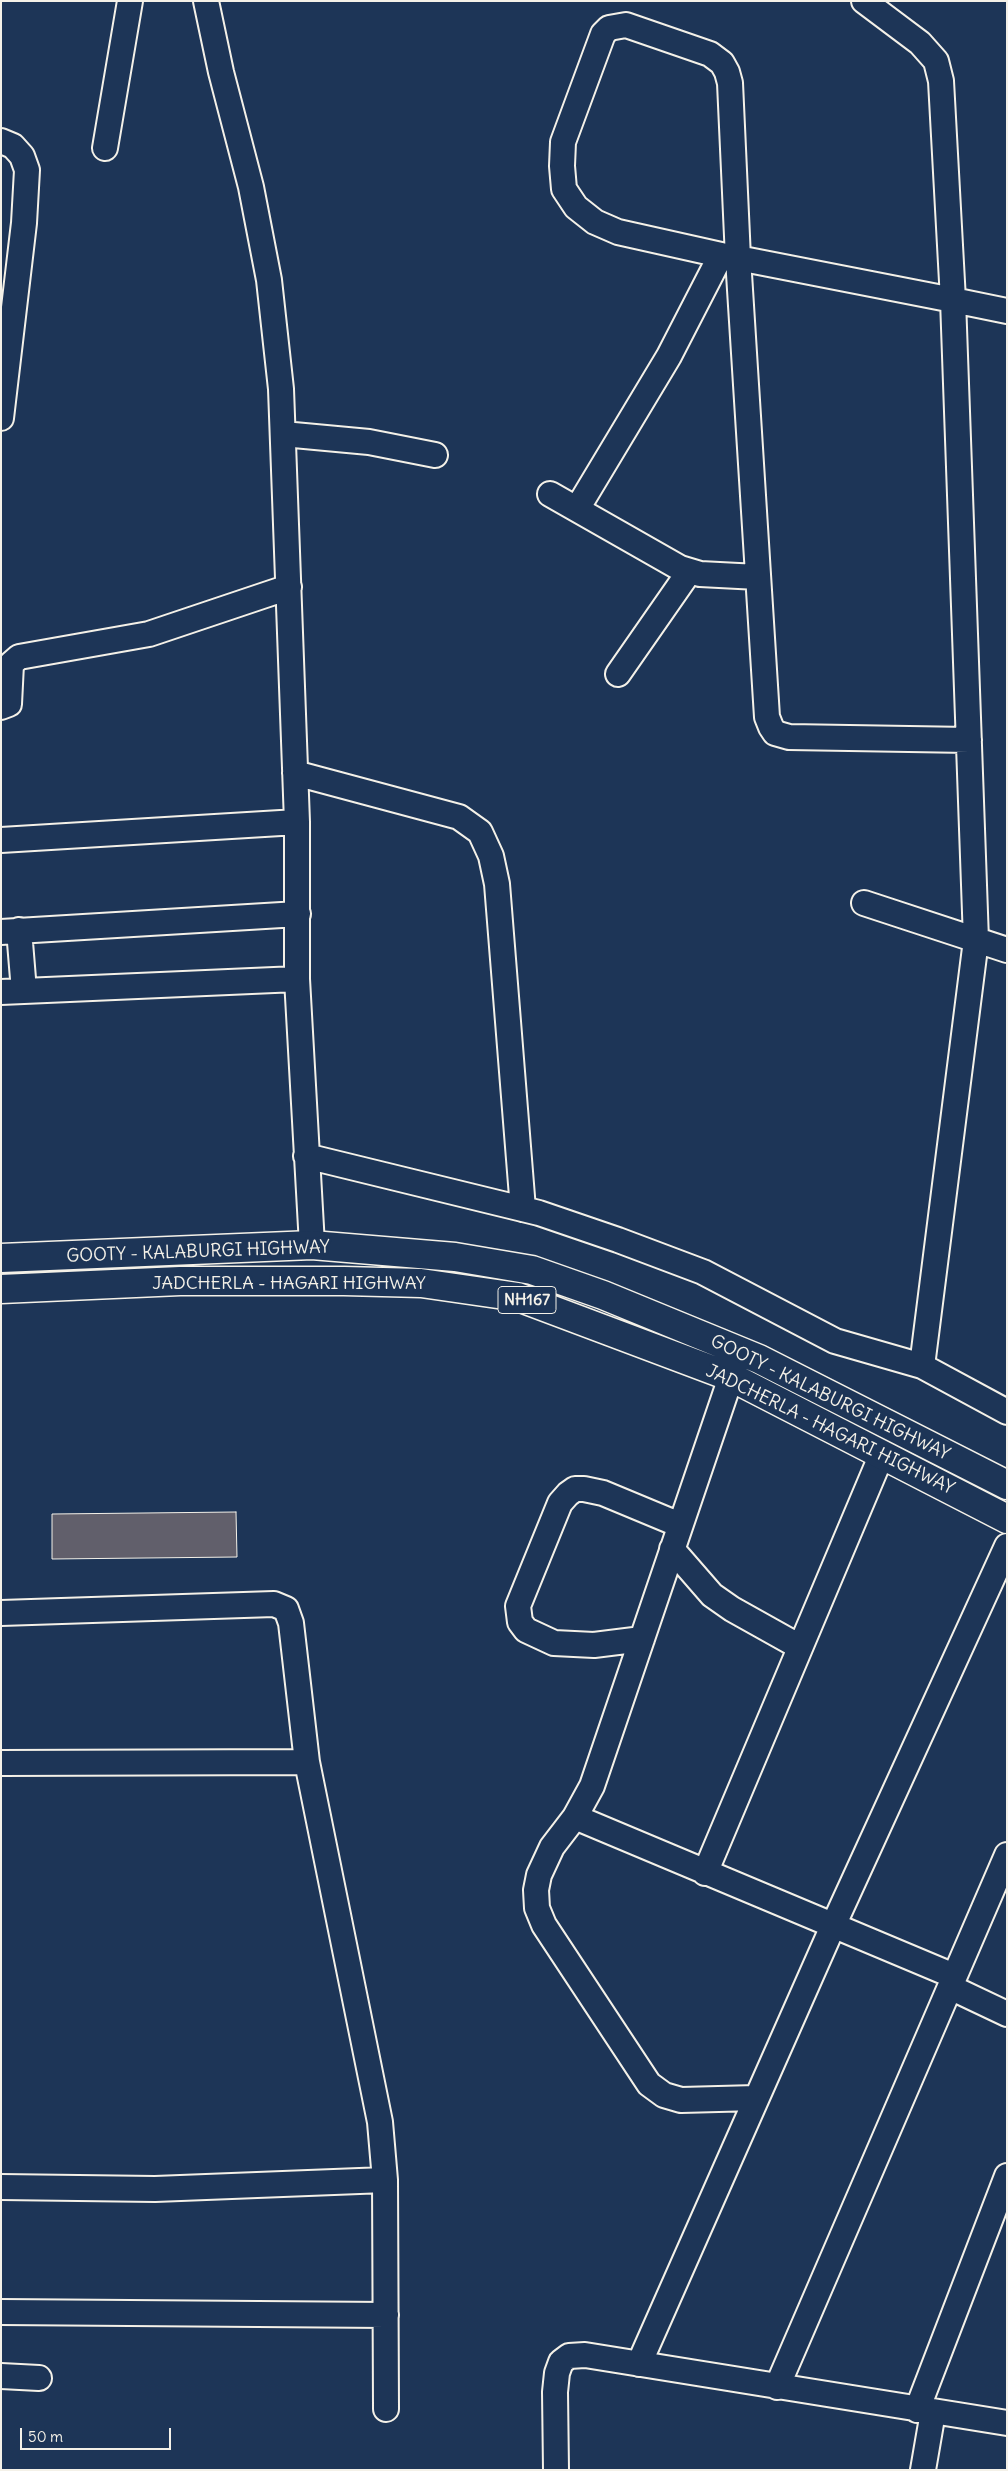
<!DOCTYPE html>
<html>
<head>
<meta charset="utf-8">
<style>
	body { margin:0 }
	#map { position:relative; width:1008px; height:2471px; overflow:hidden; background:#1d3557; font-family:Delius,sans-serif }
	canvas { display:block }
	.frame { position:absolute; inset:0; border:2px solid #f4f1e8; pointer-events:none }
	.scale { position:absolute; left:20px; top:2428px; width:151px; height:22px; box-sizing:border-box; border:2px solid #f4f1e8; border-top:0; padding-left:6px; font-size:15px; line-height:18px; white-space:nowrap; color:#f4f1e8; -webkit-text-stroke:4px #1d3557; paint-order:stroke }
</style>
</head>
<body>
<div id="map">
<canvas width="1008" height="2471"></canvas>
<div class="frame"></div>
<div class="scale">50 m</div>
</div>
<script>
const ctx = document.querySelector('canvas').getContext('2d');
ctx.lineJoin = 'round';
function fillPath(path, color) {
  ctx.fillStyle = color;
  ctx.fill(path, 'evenodd');
}
function poly(rows) {
  const path = new Path2D();
  for (const r of rows) {
    path.moveTo(r[0], r[1]);
    for (let i = 2; i < r.length; i += 2) path.lineTo(r[i], r[i + 1]);
  }
  return path;
}
function stroke(path, color, width, dash) {
  ctx.strokeStyle = color;
  ctx.lineWidth = width;
  ctx.lineCap = dash ? 'butt' : 'round';
  ctx.setLineDash(dash || []);
  ctx.stroke(path);
}
function write(font, color, halo, rows, align = 'center') {
  ctx.font = font + ' Delius,sans-serif';
  ctx.lineWidth = 5;
  ctx.setLineDash([]);
  ctx.textBaseline = 'middle';
  ctx.strokeStyle = halo;
  ctx.fillStyle = color;
  for (const [text, x, y, turn = 0] of rows) {
    ctx.save();
    ctx.translate(x, y);
    ctx.rotate((+turn || 0) * Math.PI / 180);
    ctx.textAlign = isNaN(turn) ? turn : align;
    if (halo) ctx.strokeText(text, 0, 0);
    ctx.fillText(text, 0, 0);
    ctx.restore();
  }
}
const building = poly([
	[236,1512,237,1557,52,1559,52,1514,236,1512]
]);
const minor = poly([
	[206,1,221,72,251,187,269,280,281,389,297,822,297,979,312,1245],
	[864,1,920,43,936,61,941,81,953,300,976,940,922,1366],
	[1,141,13,146,22,156,27,170,24,223,1,418],
	[105,148,130,1],
	[283,434,369,442,435,455],
	[550,494,680,568,700,574,758,577],
	[577,509,669,356,721,255],
	[618,674,689,572],
	[1,707,9,704,11,664,19,657,149,634,289,587],
	[969,740,789,737,775,733,771,727,767,717,738,258,730,83,727,72,722,63,710,54,626,25,609,28,603,34,563,142,562,166,564,189,576,207,595,222,618,232,721,255,738,258,953,300,1007,311],
	[295,773,459,817,480,832,491,856,497,884,523,1209],
	[1,840,297,822],
	[864,903,1007,950],
	[19,930,24,991],
	[1,932,298,914],
	[1,992,297,979],
	[306,1156,539,1213,618,1240,703,1272,835,1341,922,1366,1007,1412],
	[731,1377,592,1786,575,1817,552,1847,539,1875,536,1890,537,1908,544,1925,649,2084,664,2095,681,2100,756,2098],
	[672,1549,712,1595,732,1609,800,1647],
	[1,1613,274,1604,286,1609,291,1623,307,1762,380,2122,385,2180,386,2409],
	[642,1639,594,1645,554,1643,526,1630,520,1622,518,1606,560,1503,568,1494,575,1489,584,1489,603,1493,680,1525],
	[1,1763,307,1762],
	[575,1817,954,1976],
	[705,1873,882,1454],
	[950,1987,1007,2014],
	[1,2187,155,2189,385,2180],
	[1,2312,386,2315],
	[639,2364,833,1926,1007,1546],
	[1,2376,39,2378],
	[777,2387,1007,1855],
	[917,2410,1007,2176],
	[556,2470,555,2392,557,2373,561,2362,569,2356,585,2355,1007,2423],
	[923,2470,933,2412]
]);
const highway = poly([
	[1,1258,312,1245,455,1257,532,1270,603,1295,759,1359,1007,1485],
	[1,1289,180,1281,344,1281,421,1283,518,1297,731,1377,1007,1519]
]);
const shields = [
	[527,1300,58]
];
const shieldNames = [
	["NH167",527,1300]
];
const streetNames = [
	["GOOTY - KALABURGI HIGHWAY",198,1252,-2],
	["JADCHERLA - HAGARI HIGHWAY",289,1284],
	["GOOTY - KALABURGI HIGHWAY",830,1398,26],
	["JADCHERLA - HAGARI HIGHWAY",830,1430,26]
];
fillPath(building, '#615f6b');
stroke(building, '#f4f1e8', 1);
stroke(minor, '#f4f1e8', 28);
stroke(highway, '#f4f1e8', 31);
stroke(minor, '#1d3557', 24);
stroke(highway, '#1d3557', 28);
for (const [x, y, w] of shields) {
  const box = new Path2D();
  box.roundRect(x - w / 2, y - 13.5, w, 27, 4);
  ctx.fillStyle = '#1d3557';
  ctx.fill(box);
  stroke(box, '#f4f1e8', 1);
}
write('bold 16px', '#f4f1e8', null, shieldNames);
write('18px', '#f4f1e8', '#1d3557', streetNames);
</script>
</body>
</html>
